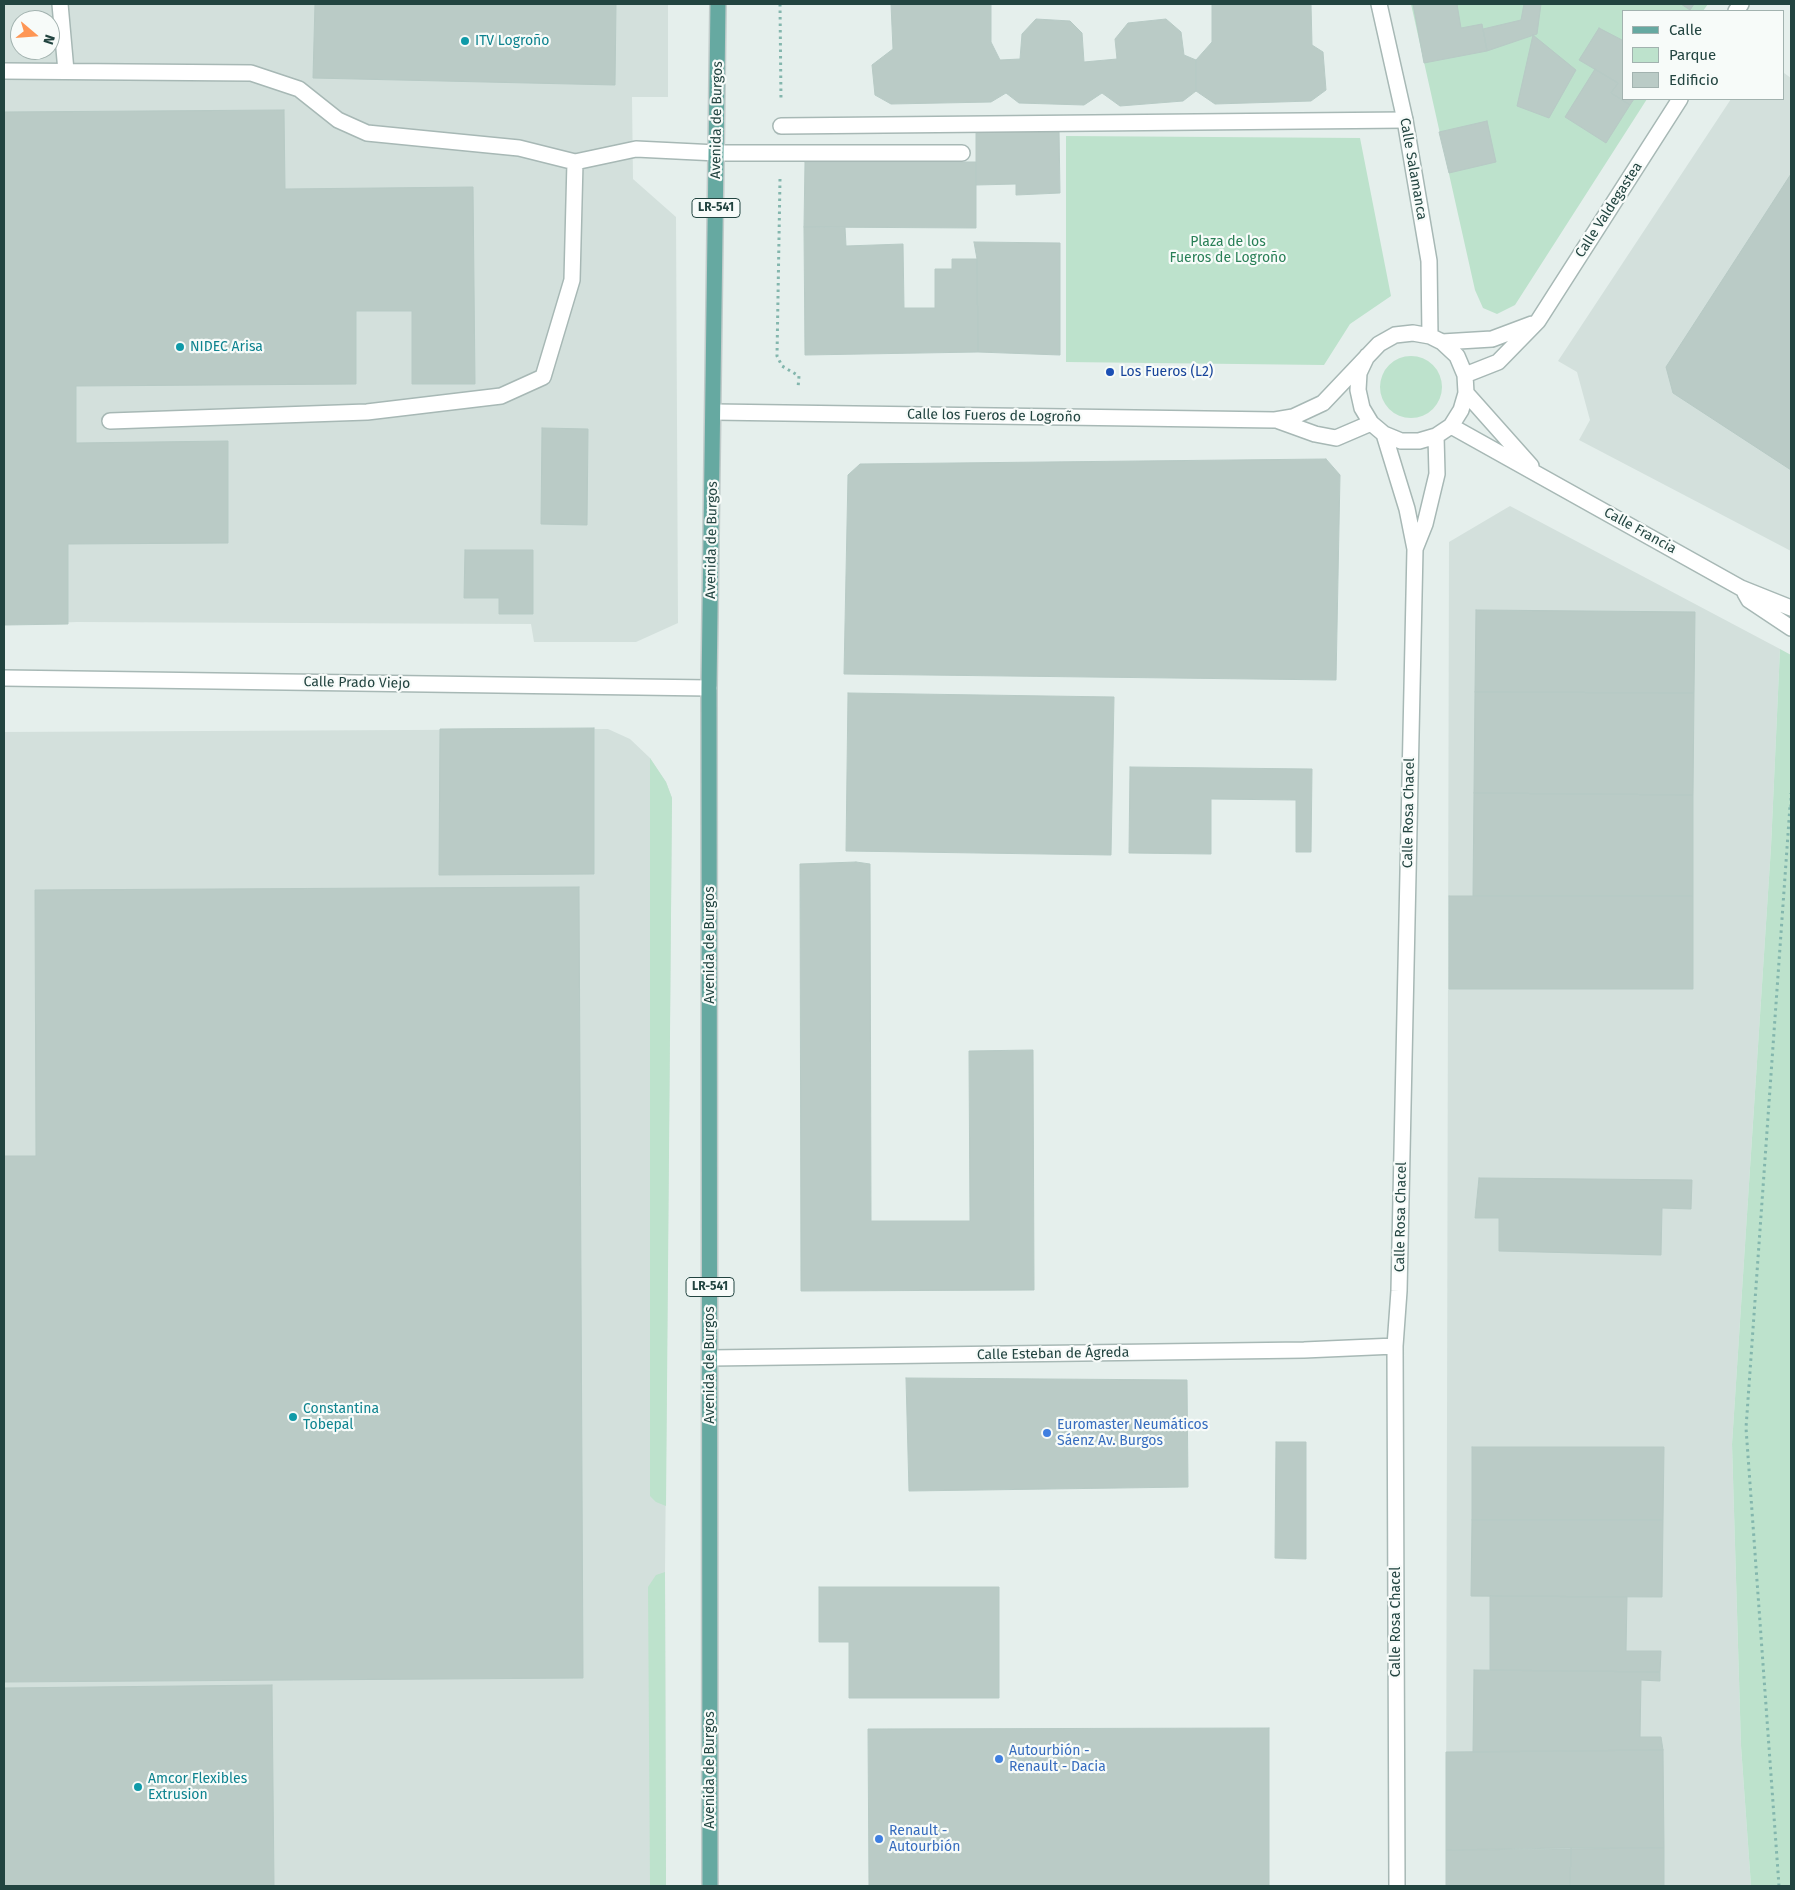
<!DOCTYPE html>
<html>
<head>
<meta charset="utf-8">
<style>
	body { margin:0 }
	#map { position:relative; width:1795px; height:1890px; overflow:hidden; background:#e5efec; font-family:"Fira Sans",sans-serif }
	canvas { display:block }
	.frame { position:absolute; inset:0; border:5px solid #224440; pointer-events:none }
	.legend { position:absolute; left:1622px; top:10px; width:162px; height:90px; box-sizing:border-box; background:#f7fbf9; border:1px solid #a2b2af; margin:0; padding:6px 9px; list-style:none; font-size:15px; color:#224440 }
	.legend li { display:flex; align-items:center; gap:10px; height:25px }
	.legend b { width:25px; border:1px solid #a2b2af }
	.north { position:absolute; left:10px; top:10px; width:50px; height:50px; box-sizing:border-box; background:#f7fbf9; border:1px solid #a2b2af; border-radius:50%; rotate:108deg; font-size:14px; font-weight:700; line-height:20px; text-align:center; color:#224440 }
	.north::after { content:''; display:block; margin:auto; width:18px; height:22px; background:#fe9655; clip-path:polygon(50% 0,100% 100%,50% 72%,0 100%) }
</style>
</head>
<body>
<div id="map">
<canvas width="1795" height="1890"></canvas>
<div class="frame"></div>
<ul class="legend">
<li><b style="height:6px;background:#66a9a1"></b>Calle</li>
<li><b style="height:14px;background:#bde2cc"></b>Parque</li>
<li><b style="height:14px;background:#bacbc6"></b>Edificio</li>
</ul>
<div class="north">N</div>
</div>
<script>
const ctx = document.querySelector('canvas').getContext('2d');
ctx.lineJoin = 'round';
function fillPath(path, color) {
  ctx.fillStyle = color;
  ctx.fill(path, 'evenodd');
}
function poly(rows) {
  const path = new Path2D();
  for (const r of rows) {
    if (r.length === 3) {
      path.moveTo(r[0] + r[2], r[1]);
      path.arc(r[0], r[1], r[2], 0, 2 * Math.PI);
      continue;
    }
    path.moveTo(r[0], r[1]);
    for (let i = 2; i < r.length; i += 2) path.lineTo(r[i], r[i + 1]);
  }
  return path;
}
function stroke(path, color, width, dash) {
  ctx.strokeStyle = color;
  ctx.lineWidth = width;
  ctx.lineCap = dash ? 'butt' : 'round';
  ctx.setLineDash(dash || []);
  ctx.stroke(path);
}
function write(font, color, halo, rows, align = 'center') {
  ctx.font = font + ' "Fira Sans",sans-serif';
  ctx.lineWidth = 4.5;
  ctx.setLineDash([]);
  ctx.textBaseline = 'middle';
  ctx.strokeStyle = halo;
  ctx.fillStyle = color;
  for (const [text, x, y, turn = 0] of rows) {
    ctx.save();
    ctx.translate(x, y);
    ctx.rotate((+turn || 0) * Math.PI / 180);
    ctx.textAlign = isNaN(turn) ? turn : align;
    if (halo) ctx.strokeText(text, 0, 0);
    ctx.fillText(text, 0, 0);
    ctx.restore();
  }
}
const built = poly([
	[4,4,668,4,668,97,632,97,633,179,676,217,678,623,636,642,534,642,531,624,77,622,4,625],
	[20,20,50,20,50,50,20,50],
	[1784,73,1791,78,1791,551,1579,440,1590,420,1577,372,1558,361,1731,99,1784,99],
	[1510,506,1780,649,1771,847,1732,1444,1741,1746,1751,1886,1570,1886,1571,1848,1446,1850,1449,542],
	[608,729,630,739,650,758,666,782,672,798,665,1572,666,1886,4,1886,4,732]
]);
const green = poly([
	[1411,4,1708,4,1703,11,1624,11,1624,99,1647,99,1515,305,1497,314,1483,308,1475,290],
	[1066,136,1360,138,1391,296,1350,324,1324,365,1066,362],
	[1411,387,31],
	[1780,649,1791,655,1791,1886,1751,1886,1741,1746,1732,1444,1771,847],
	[650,758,666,782,672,798,666,1506,656,1502,650,1496],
	[665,1572,666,1886,650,1886,648,1587,656,1575]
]);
const building = poly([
	[315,4,616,4,615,85,313,78,315,4],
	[891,4,991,4,991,42,1000,60,1020,59,1022,34,1036,19,1070,21,1082,33,1084,62,1117,59,1115,39,1128,23,1166,19,1181,32,1184,55,1196,60,1196,91,1183,101,1120,106,1102,93,1084,105,1019,103,1006,93,991,102,891,104,875,95,872,65,893,49,891,4],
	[1212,4,1311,4,1312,45,1323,52,1326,90,1311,101,1215,104,1196,91,1196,60,1212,42,1212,4],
	[1413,4,1457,4,1461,28,1482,24,1487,51,1424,63,1413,4],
	[1524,4,1541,4,1537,34,1487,51,1483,29,1521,20,1524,4],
	[1681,4,1694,4,1690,10,1681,4],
	[1599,28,1624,41,1624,99,1634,99,1630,105,1611,93,1618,83,1579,60,1599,28],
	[1533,35,1576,70,1549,118,1517,106,1533,35],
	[1595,69,1618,83,1611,93,1630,105,1606,143,1565,117,1595,69],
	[284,110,285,189,473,187,475,384,412,384,412,311,356,311,356,384,76,386,76,443,228,441,228,543,68,544,68,624,4,625,4,112,284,110],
	[1487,121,1496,162,1449,173,1439,132,1487,121],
	[1059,129,1060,193,1016,195,1016,184,976,185,976,130,1059,129],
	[805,162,976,162,976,228,804,227,805,162],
	[1791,174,1791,470,1673,393,1666,367,1791,174],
	[804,227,845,227,846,246,903,244,904,308,935,308,935,269,952,269,952,259,977,259,978,352,805,355,804,227],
	[974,242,1060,243,1060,355,978,352,977,259,974,242],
	[542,428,588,429,587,525,541,524,542,428],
	[1326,459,1340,475,1336,680,844,674,848,475,860,464,1326,459],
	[465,550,533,550,533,614,499,614,499,598,464,598,465,550],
	[1476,610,1695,612,1694,693,1475,692,1476,610],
	[1475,692,1694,693,1693,795,1474,793,1475,692],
	[848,693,1114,697,1111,855,846,851,848,693],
	[594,728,594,874,439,875,440,729,594,728],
	[1130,767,1312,769,1311,852,1296,852,1296,800,1211,799,1211,854,1129,853,1130,767],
	[1474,793,1693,795,1693,896,1473,896,1474,793],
	[856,862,870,864,871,1221,970,1221,969,1051,1033,1050,1034,1290,801,1291,800,864,856,862],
	[579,887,583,1678,4,1682,4,1156,36,1156,35,890,579,887],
	[1449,896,1693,896,1693,989,1449,989,1449,896],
	[1479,1178,1692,1180,1691,1209,1662,1208,1661,1255,1499,1251,1499,1218,1475,1218,1479,1178],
	[906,1378,1187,1380,1188,1487,909,1491,906,1378],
	[1276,1442,1306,1442,1306,1559,1275,1558,1276,1442],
	[1472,1447,1664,1447,1663,1520,1472,1520,1472,1447],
	[1472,1520,1663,1520,1662,1597,1471,1596,1472,1520],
	[819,1587,999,1587,999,1698,849,1698,849,1642,819,1642,819,1587],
	[1490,1596,1627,1597,1626,1651,1661,1651,1660,1672,1490,1670,1490,1596],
	[1474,1670,1660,1672,1660,1681,1641,1680,1640,1737,1661,1737,1663,1750,1473,1752,1474,1670],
	[272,1685,274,1886,4,1886,4,1688,272,1685],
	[1269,1728,1269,1886,869,1886,868,1729,1269,1728],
	[1663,1750,1664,1848,1446,1850,1446,1752,1663,1750],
	[1571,1848,1664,1848,1664,1886,1570,1886,1571,1848],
	[1571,1848,1570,1886,1446,1886,1446,1850,1571,1848]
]);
const path = poly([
	[780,4,781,101],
	[780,179,777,356,782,366,799,376,798,388],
	[1791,807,1791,793],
	[1779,1886,1746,1428,1790,806]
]);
const service = poly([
	[60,4,66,71],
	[4,71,251,73,299,89,338,120,367,133,519,148,575,162],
	[110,421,367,412,501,396,543,377,572,280,575,162,636,149,717,153,962,153]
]);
const pedestrian = poly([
	[781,126,1405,120]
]);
const minor = poly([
	[1379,4,1405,120,1429,261,1430,336],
	[1736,11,1741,4],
	[1442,342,1492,339,1532,324],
	[1465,375,1498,362,1538,321,1680,99],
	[1466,393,1531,466],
	[714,412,1275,420,1293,417,1323,403,1379,344,1395,335,1413,333,1430,336,1442,342,1457,356,1465,375,1466,393,1461,410,1451,426,1436,436,1419,441,1401,441,1384,434,1371,423,1362,408,1358,390,1359,373,1367,356],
	[1279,421,1315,434,1336,438,1371,423],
	[1451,426,1741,588,1791,608],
	[1384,434,1407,509,1415,549,1399,1291,1395,1346,1397,1886],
	[1415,549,1425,524,1437,474,1436,436],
	[1745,593,1749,600,1791,628],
	[4,678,709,688],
	[710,1358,1304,1350,1395,1346]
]);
const primary = poly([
	[710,1886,709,688,718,4]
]);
const markers = [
	[465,41,5,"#0f9aa8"],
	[180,347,5,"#0f9aa8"],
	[1110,372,5,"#1a4fb4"],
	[293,1417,5,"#0f9aa8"],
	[1047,1433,5,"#3f7fe0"],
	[999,1759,5,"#3f7fe0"],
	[138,1787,5,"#0f9aa8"],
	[879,1839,5,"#3f7fe0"]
];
const shields = [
	[716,208,48],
	[710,1287,48]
];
const shieldNames = [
	["LR-541",716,208],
	["LR-541",710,1287]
];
const cultureNames = [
	["ITV Logroño",475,41],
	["NIDEC Arisa",190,347],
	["Constantina",303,1409],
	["Tobepal",303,1425],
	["Amcor Flexibles",148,1779],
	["Extrusion",148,1795]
];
const streetNames = [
	["Avenida de Burgos",717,120,-89],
	["Calle Salamanca",1413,169,80],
	["Calle Valdegastea",1609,210,-57],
	["Calle los Fueros de Logroño",994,416,1],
	["Calle Francia",1640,531,29],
	["Avenida de Burgos",712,540,-89],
	["Calle Prado Viejo",357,683,1],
	["Calle Rosa Chacel",1409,813,-89],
	["Avenida de Burgos",710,945,-90],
	["Calle Rosa Chacel",1401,1217,-89],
	["Calle Esteban de Ágreda",1053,1354,-1],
	["Avenida de Burgos",710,1365,-90],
	["Calle Rosa Chacel",1396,1622,-90],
	["Avenida de Burgos",710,1770,-90]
];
const parkNames = [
	["Plaza de los",1228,242],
	["Fueros de Logroño",1228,258]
];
const transitNames = [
	["Los Fueros (L2)",1120,372]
];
const shopNames = [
	["Euromaster Neumáticos",1057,1425],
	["Sáenz Av. Burgos",1057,1441],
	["Autourbión -",1009,1751],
	["Renault - Dacia",1009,1767],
	["Renault -",889,1831],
	["Autourbión",889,1847]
];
fillPath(built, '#d3e0dc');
fillPath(green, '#bde2cc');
fillPath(building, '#bacbc6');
stroke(building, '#b7cac5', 1);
stroke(service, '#a7b8b5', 18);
stroke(pedestrian, '#a7b8b5', 18);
stroke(minor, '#a7b8b5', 18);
stroke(primary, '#c1cbca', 18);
stroke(path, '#83b6ad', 3, [2.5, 4]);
stroke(service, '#fff', 15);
stroke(pedestrian, '#fff', 15);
stroke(minor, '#fff', 15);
stroke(primary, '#66a9a1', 15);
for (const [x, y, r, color] of markers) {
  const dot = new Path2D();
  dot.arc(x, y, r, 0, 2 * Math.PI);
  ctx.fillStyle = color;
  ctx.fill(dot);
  stroke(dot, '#f7fbf9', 2);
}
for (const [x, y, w] of shields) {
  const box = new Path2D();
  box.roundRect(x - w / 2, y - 9.5, w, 19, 4);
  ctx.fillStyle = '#f7fbf9';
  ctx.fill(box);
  stroke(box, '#224440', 1);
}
write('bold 12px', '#224440', null, shieldNames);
write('14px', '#0d838f', '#f7fbf9', cultureNames, 'left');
write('14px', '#224440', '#f7fbf9', streetNames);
write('14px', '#287f56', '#f7fbf9', parkNames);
write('14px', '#164399', '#f7fbf9', transitNames, 'left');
write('14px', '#366cbe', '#f7fbf9', shopNames, 'left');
</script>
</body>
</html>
